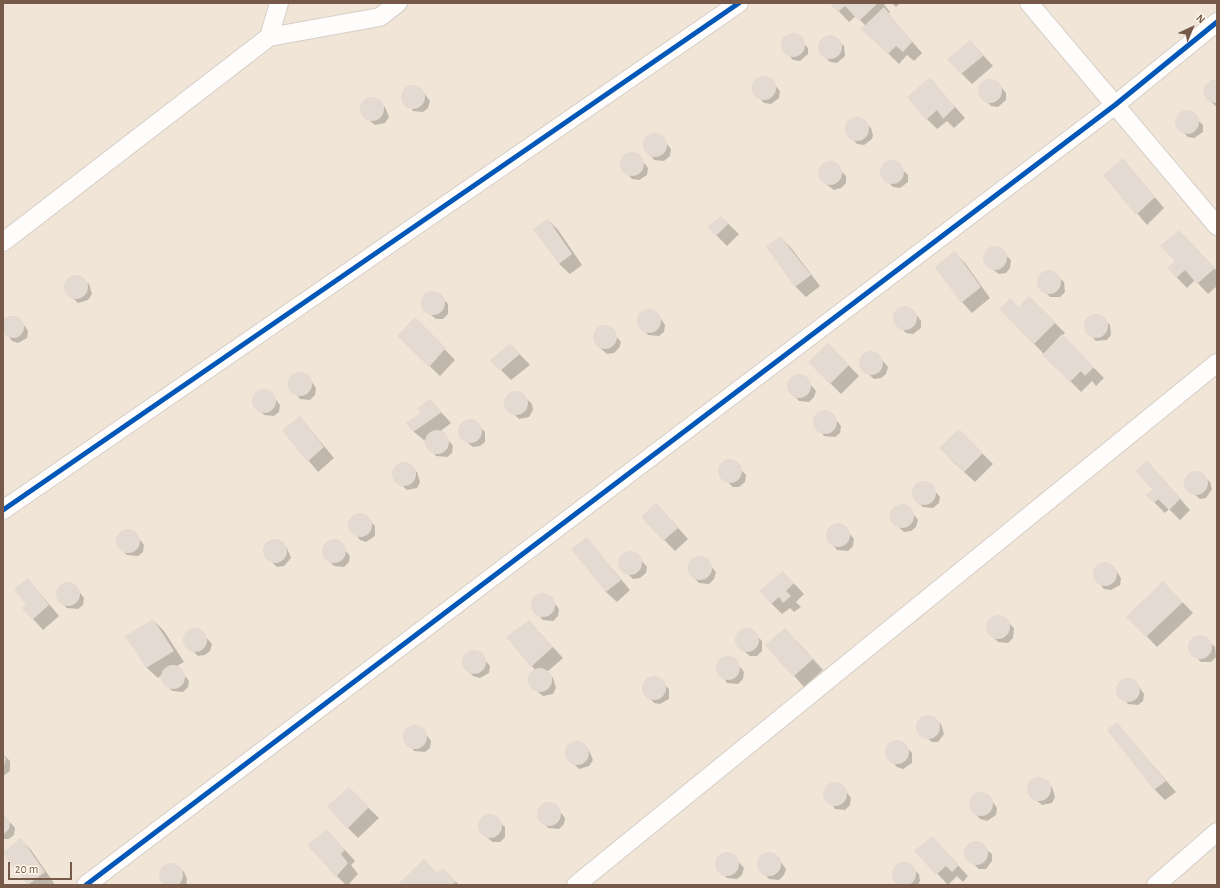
<!DOCTYPE html>
<html>
<head>
<meta charset="utf-8">
<style>
	body { margin:0 }
	#map { position:relative; width:1220px; height:888px; overflow:hidden; background:#f7f2ea; font-family:"Alegreya Sans",sans-serif }
	canvas { display:block }
	.frame { position:absolute; inset:0; border:4px solid #765949; pointer-events:none }
	.north { position:absolute; left:1172px; top:8px; width:40px; height:40px; -webkit-text-stroke:3px #fff7eb; paint-order:stroke; rotate:44deg; font-size:11px; font-weight:700; line-height:16px; text-align:center; color:#765949 }
	.north::after { content:''; display:block; margin:auto; width:14px; height:18px; background:#765949; clip-path:polygon(50% 0,100% 100%,50% 72%,0 100%) }
	.scale { position:absolute; left:8px; top:862px; width:64px; height:18px; box-sizing:border-box; border:2px solid #765949; border-top:0; padding-left:5px; font-size:12px; line-height:14px; white-space:nowrap; color:#765949; -webkit-text-stroke:3px #fff7eb; paint-order:stroke }
</style>
</head>
<body>
<div id="map">
<canvas width="1220" height="888"></canvas>
<div class="frame"></div>
<div class="north">N</div>
<div class="scale">20 m</div>
</div>
<script>
const ctx = document.querySelector('canvas').getContext('2d');
ctx.lineJoin = 'round';
function fillPath(path, color) {
  ctx.fillStyle = color;
  ctx.fill(path, 'evenodd');
}
function poly(rows) {
  const path = new Path2D();
  for (const r of rows) {
    if (r.length === 3) {
      path.moveTo(r[0] + r[2], r[1]);
      path.arc(r[0], r[1], r[2], 0, 2 * Math.PI);
      continue;
    }
    path.moveTo(r[0], r[1]);
    for (let i = 2; i < r.length; i += 2) path.lineTo(r[i], r[i + 1]);
  }
  return path;
}
function stroke(path, color, width, dash) {
  ctx.strokeStyle = color;
  ctx.lineWidth = width;
  ctx.lineCap = dash ? 'butt' : 'round';
  ctx.setLineDash(dash || []);
  ctx.stroke(path);
}
const residential = poly([
	[3,3,1217,3,1217,885,3,885]
]);
const shadow = poly([
	[831,3,883,3,890,12,888,14,922,53,914,61,907,55,899,64,863,29,866,26,856,16,849,22],
	[892,3,900,3,896,7],
	[796,35,808,48,808,54,800,61,793,60,783,49,782,42,786,37],
	[833,37,844,46,845,56,837,63,830,62,820,51,819,44,823,38],
	[970,41,993,66,972,84,961,73],
	[760,78,770,80,780,91,779,98,771,104,764,103,754,92,755,82],
	[930,79,965,118,954,128,947,121,937,129,927,119],
	[990,80,997,82,1006,93,1006,100,998,107,991,106,981,95,982,85],
	[1217,81,1217,107,1210,101],
	[411,86,421,89,430,101,428,108,423,112,413,111,403,97,405,90],
	[373,98,385,107,389,117,385,123,375,125,364,116,362,105,367,100],
	[1190,112,1203,125,1203,132,1194,138,1188,137,1177,126,1177,120,1180,114],
	[860,119,871,128,873,135,872,139,864,145,857,144,847,133,846,126,850,121],
	[652,135,662,138,671,149,670,156,664,161,654,160,644,145,646,139],
	[630,154,640,157,648,168,647,175,639,180,632,179,622,168,624,158],
	[1123,159,1164,208,1147,225,1105,175],
	[895,162,908,175,908,182,900,188,893,187,882,176,882,170,886,164],
	[833,163,846,176,846,183,841,188,834,190,822,181,820,170,823,165],
	[721,217,739,234,727,246,708,227],
	[548,220,558,230,582,265,570,274,559,264],
	[780,237,791,248,820,286,806,297,796,287,767,247],
	[1189,241,1217,271,1217,286,1208,294,1195,280,1187,288,1168,268,1176,261],
	[998,248,1011,260,1010,268,1006,273,999,274,987,265,985,255,988,250],
	[955,253,965,263,990,298,972,313,962,302,936,267],
	[1052,272,1064,282,1065,292,1060,297,1050,297,1040,286,1039,279,1043,274],
	[77,276,89,284,92,294,88,300,78,303,65,290,65,283,70,278],
	[438,293,448,304,448,314,443,319,436,319,425,310,423,300,427,294],
	[1029,297,1065,333,1062,336,1104,378,1096,386,1092,381,1081,392,1000,309,1019,309],
	[901,308,912,309,921,321,921,328,913,334,906,333,896,322,896,312],
	[650,310,657,313,665,325,664,332,659,336,648,335,639,325,640,314],
	[1099,315,1110,325,1111,335,1107,340,1096,341,1086,330,1086,323,1089,317],
	[10,316,20,319,28,331,27,338,18,343,12,341,3,329,4,320],
	[415,319,455,360,440,376,409,346],
	[602,327,609,328,621,342,619,348,614,353,607,354,596,344,594,334],
	[510,344,530,365,511,380,501,370],
	[828,344,859,376,841,394,809,362],
	[869,352,876,353,888,367,886,374,881,378,874,379,863,369,861,359],
	[298,374,308,377,316,388,315,395,310,400,300,399,290,384,292,378],
	[797,376,804,377,816,391,814,397,809,402,799,401,789,390,789,383],
	[262,390,269,391,280,405,279,412,274,416,264,415,254,404,256,394],
	[514,393,521,393,532,404,533,410,529,417,519,419,506,406,506,399],
	[430,400,451,423,438,433,444,434,453,446,452,453,447,457,436,456,425,441,414,432,408,423,422,413],
	[822,411,832,414,841,426,840,433,835,437,824,436,814,422,816,415],
	[300,417,334,458,318,472,283,430],
	[468,420,475,421,485,432,485,442,480,446,473,447,462,438,460,427],
	[959,430,993,464,975,482,950,459],
	[1147,461,1190,510,1180,520,1169,509,1165,513,1147,495,1154,490],
	[724,462,734,462,746,475,745,482,739,487,733,487,720,475,719,468],
	[405,464,417,472,420,482,417,488,407,490,394,478,394,470,398,465],
	[1192,473,1199,473,1210,482,1212,489,1206,498,1200,499,1186,487,1185,480],
	[921,482,928,483,940,497,939,503,933,508,923,507,913,496,913,489],
	[903,505,909,508,918,520,916,527,911,531,904,532,893,522,891,516,893,509],
	[666,514,688,539,675,551,642,517],
	[357,515,364,516,375,526,375,536,366,542,360,540,349,525,351,519],
	[836,525,842,525,854,539,853,546,848,551,837,550,828,539,829,529],
	[125,530,135,533,144,545,143,552,138,556,127,555,119,547,117,541,119,534],
	[587,539,630,590,617,602,606,592],
	[276,540,287,548,291,558,284,566,277,567,264,554,264,547,269,542],
	[332,541,339,542,350,556,349,562,344,567,334,566,324,555,326,545],
	[628,552,635,553,647,567,646,573,640,578,633,579,620,566,620,559],
	[694,559,704,559,716,572,714,579,709,584,699,583,689,572,689,565],
	[1102,564,1113,566,1121,578,1120,585,1111,590,1104,589,1095,578,1096,567],
	[783,572,804,594,796,602,801,607,794,612,790,608,782,614,771,603],
	[28,579,59,616,43,630,33,619,27,605],
	[1163,582,1193,613,1157,647,1128,617],
	[65,583,75,586,84,598,83,605,78,609,67,608,57,598,59,587],
	[541,595,548,595,559,609,558,616,553,621,543,620,533,609,535,599],
	[996,617,1003,618,1014,628,1013,638,1008,643,998,642,988,631,990,621],
	[153,620,164,631,184,662,177,666,189,681,188,687,183,692,172,691,162,680,163,674,158,678,147,668,126,636],
	[529,621,563,658,547,672,553,678,556,688,553,694,543,696,532,687,530,677,536,671,532,666],
	[200,630,212,644,210,651,205,655,198,656,185,643,185,636,190,631],
	[745,630,752,631,762,641,762,651,757,656,750,656,739,647,737,637],
	[1204,637,1215,647,1216,657,1211,662,1201,662,1191,652,1190,644,1194,639],
	[796,640,823,670,804,687,767,645],
	[471,651,478,652,490,666,489,673,480,678,473,676,463,665,465,655],
	[725,658,736,661,744,672,743,679,738,684,727,683,717,668,719,661],
	[651,678,658,678,669,689,669,699,660,704,654,703,644,691,644,684],
	[1126,680,1136,682,1144,694,1143,701,1138,705,1128,704,1118,693,1120,683],
	[929,716,941,724,944,734,938,742,932,742,918,730,918,723,923,718],
	[1117,724,1176,792,1165,800,1155,790,1108,730],
	[412,726,422,729,431,741,430,748,425,752,414,751,404,737,406,730],
	[578,742,589,750,593,760,589,766,579,769,566,756,566,749,571,743],
	[895,742,902,742,912,753,912,763,903,769,897,767,887,756,889,746],
	[3,754,10,761,10,771,3,776],
	[1040,778,1052,787,1055,797,1052,803,1042,805,1031,796,1029,786,1034,780],
	[833,784,843,787,851,798,850,805,845,810,835,809,825,794,827,787],
	[349,789,379,818,358,838,348,828],
	[978,794,989,797,997,808,996,815,987,821,980,819,971,808,972,798],
	[546,803,556,806,565,818,564,824,559,829,548,828,538,814,540,807],
	[3,814,15,828,14,835,9,839,3,839],
	[484,817,494,817,505,827,505,837,500,842,493,842,481,833,480,823],
	[327,830,355,861,351,865,358,874,348,885,346,885,337,876],
	[20,839,31,850,54,883,52,885,28,885,3,853],
	[977,843,992,854,992,861,986,869,979,869,966,857,966,850,970,844],
	[942,848,968,876,963,882,957,876,948,885,916,851],
	[725,853,732,854,744,868,742,875,737,879,727,878,717,867,719,857],
	[767,854,777,857,786,869,784,875,779,880,769,879,759,868,761,858],
	[905,863,919,874,920,881,918,885,902,885,894,877,894,870,898,865],
	[169,864,179,867,184,872,187,879,186,885,165,884,161,878,163,868],
	[443,869,459,885,400,885,437,874]
]);
const building = poly([
	[829,3,878,3,859,21,845,6,838,12],
	[884,7,912,42,903,52,896,46,888,54,861,29],
	[793,45,12],
	[830,47,12],
	[970,40,983,56,961,74,947,59],
	[764,88,12],
	[930,77,955,107,943,119,937,110,926,120,907,97],
	[990,91,12],
	[1211,80,1217,80,1217,103,1209,102,1204,96,1203,88],
	[413,97,12],
	[372,109,12],
	[1187,122,12],
	[857,129,12],
	[655,145,12],
	[632,164,12],
	[1123,158,1155,197,1136,215,1103,175],
	[892,172,12],
	[830,173,12],
	[721,216,729,223,716,236,707,227],
	[548,219,572,254,559,264,533,229],
	[1179,230,1215,268,1197,284,1185,270,1176,278,1167,268,1175,261,1160,246],
	[780,236,811,275,795,287,766,247],
	[995,258,12],
	[955,251,981,287,961,303,935,267],
	[1049,282,12],
	[76,287,12],
	[433,303,12],
	[1029,296,1056,322,1034,344,999,309,1010,298,1019,307],
	[905,318,12],
	[649,321,12],
	[1096,326,12],
	[13,327,11],
	[415,317,446,348,429,367,397,336],
	[605,337,12],
	[1062,334,1094,367,1085,376,1081,371,1070,382,1042,355],
	[510,343,520,354,500,371,490,360],
	[828,343,849,365,830,384,808,362],
	[871,363,12],
	[300,384,12],
	[799,386,12],
	[264,401,12],
	[516,403,12],
	[430,399,442,412,413,432,406,423,421,412,417,408],
	[825,422,12],
	[300,416,324,447,307,462,282,430],
	[470,431,12],
	[959,429,983,453,964,472,939,448],
	[437,442,12],
	[730,471,12],
	[1147,460,1180,499,1169,510,1158,499,1154,503,1145,495,1153,490,1135,471],
	[404,474,12],
	[1196,483,12],
	[924,493,12],
	[656,502,678,528,663,541,641,517],
	[902,516,12],
	[360,525,12],
	[838,535,12],
	[128,541,12],
	[587,537,621,580,606,592,571,549],
	[334,551,12],
	[275,551,12],
	[630,563,12],
	[700,568,12],
	[1105,574,12],
	[783,571,794,583,786,591,791,596,783,603,779,597,771,604,759,591],
	[28,578,49,605,32,620,22,608,26,605,14,589],
	[1163,581,1183,602,1146,637,1126,617],
	[68,594,12],
	[543,605,12],
	[998,627,12],
	[153,619,174,651,146,668,125,636],
	[529,620,553,647,531,667,506,637],
	[785,628,813,659,793,677,765,645],
	[747,640,12],
	[195,640,12],
	[1200,647,12],
	[474,662,12],
	[728,668,12],
	[173,677,12],
	[540,680,12],
	[654,688,12],
	[1128,690,12],
	[928,727,12],
	[1117,722,1166,781,1154,790,1107,730],
	[415,737,12],
	[897,752,12],
	[577,753,12],
	[3,752,6,759,3,769],
	[1039,789,12],
	[835,794,12],
	[349,787,369,807,347,829,327,806],
	[981,804,12],
	[549,814,12],
	[3,812,10,822,9,829,3,835],
	[490,826,12],
	[327,829,345,850,341,854,348,863,336,877,307,845],
	[932,836,959,865,952,872,946,866,936,875,914,851],
	[21,838,45,872,28,885,3,854,3,852],
	[976,853,12],
	[769,864,12],
	[727,864,12],
	[424,859,437,873,443,868,456,882,452,885,397,885],
	[904,874,12],
	[171,875,12]
]);
const minor = poly([
	[1029,3,1217,226],
	[269,37,380,17,398,3],
	[3,242,269,37,279,3],
	[3,510,739,3],
	[86,885,1115,105,1217,22],
	[576,885,1217,363],
	[1156,885,1217,832]
]);
const cycleway = poly([
	[3,510,739,3],
	[86,885,1115,105,1217,22]
]);
fillPath(residential, '#f1e5d7');
fillPath(shadow, '#0003');
fillPath(building, '#e4dad1');
stroke(minor, '#d6cec7', 20);
stroke(minor, '#fefdfc', 18);
stroke(cycleway, '#0057b8', 5);
</script>
</body>
</html>
